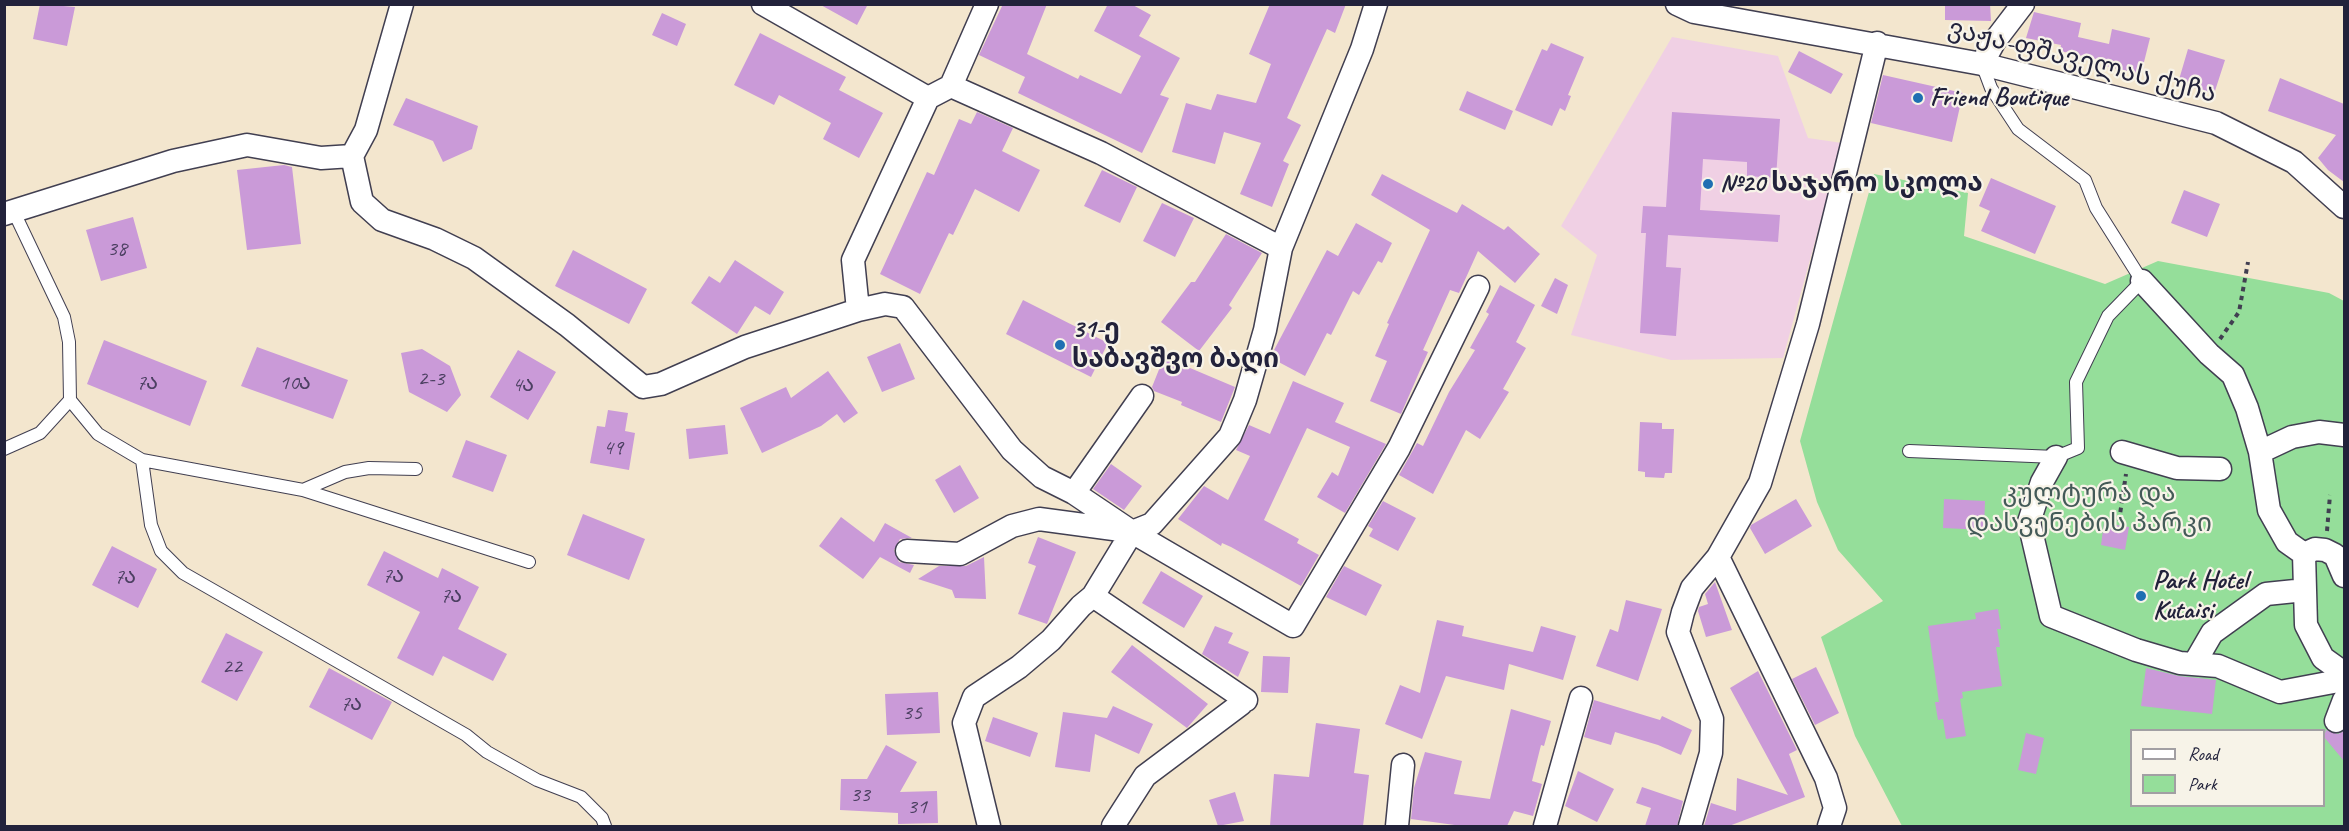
<!DOCTYPE html>
<html>
<head>
<meta charset="utf-8">
<style>
	body { margin:0 }
	#map { position:relative; width:2349px; height:831px; overflow:hidden; background:#f3e6ce; font-family:Caveat,sans-serif }
	canvas { display:block }
	.frame { position:absolute; inset:0; border:6px solid #22223b; pointer-events:none }
	.legend { position:absolute; left:2130px; top:729px; width:195px; height:78px; box-sizing:border-box; background:#f7f3e8; border:2px solid #a29fa3; margin:0; padding:8px 10px; list-style:none; font-size:18px; color:#22223b }
	.legend li { display:flex; align-items:center; gap:12px; height:30px }
	.legend b { width:30px; border:2px solid #a29fa3 }
</style>
</head>
<body>
<div id="map">
<canvas width="2349" height="831"></canvas>
<div class="frame"></div>
<ul class="legend">
<li><b style="height:8px;background:#fff"></b>Road</li>
<li><b style="height:16px;background:#95de9a"></b>Park</li>
</ul>
</div>
<script>
const ctx = document.querySelector('canvas').getContext('2d');
ctx.lineJoin = 'round';
function fillPath(path, color) {
  ctx.fillStyle = color;
  ctx.fill(path, 'evenodd');
}
function poly(rows) {
  const path = new Path2D();
  for (const r of rows) {
    path.moveTo(r[0], r[1]);
    for (let i = 2; i < r.length; i += 2) path.lineTo(r[i], r[i + 1]);
  }
  return path;
}
function stroke(path, color, width, dash) {
  ctx.strokeStyle = color;
  ctx.lineWidth = width;
  ctx.lineCap = dash ? 'butt' : 'round';
  ctx.setLineDash(dash || []);
  ctx.stroke(path);
}
function write(font, color, halo, rows, align = 'center') {
  ctx.font = font + ' Caveat,"Noto Sans Georgian",sans-serif';
  ctx.lineWidth = 4.5;
  ctx.setLineDash([]);
  ctx.textBaseline = 'middle';
  ctx.strokeStyle = halo;
  ctx.fillStyle = color;
  for (const [text, x, y, turn = 0] of rows) {
    ctx.save();
    ctx.translate(x, y);
    ctx.rotate((+turn || 0) * Math.PI / 180);
    ctx.textAlign = isNaN(turn) ? turn : align;
    if (halo) ctx.strokeText(text, 0, 0);
    ctx.fillText(text, 0, 0);
    ctx.restore();
  }
}
const built = poly([
	[1672,37,1778,56,1808,138,1842,143,1783,358,1671,360,1571,335,1597,255,1561,226]
]);
const green = poly([
	[1874,174,1968,193,1964,236,2105,284,2158,261,2329,293,2344,301,2344,826,1902,826,1855,736,1821,637,1883,601,1838,550,1817,502,1800,441],
	[2132,730,2324,730,2324,806,2132,806]
]);
const building = poly([
	[40,4,75,7,67,46,33,39],
	[819,4,868,4,857,25],
	[1003,4,1047,4,1027,54,1078,79,1080,75,1121,94,1141,56,1094,31,1108,4,1131,4,1151,15,1139,36,1180,58,1160,95,1169,98,1142,153,1018,93,1025,77,979,55],
	[1270,4,1346,4,1335,33,1327,29,1287,118,1301,125,1283,161,1289,164,1272,207,1240,194,1261,143,1224,132,1215,164,1172,152,1186,103,1211,110,1217,94,1256,103,1271,64,1249,54],
	[1945,4,1990,4,1991,21,1945,20],
	[2034,12,2081,23,2078,37,2109,44,2112,29,2150,38,2141,74,2104,66,2105,61,2060,51,2061,45,2026,38],
	[662,13,686,24,677,46,652,35],
	[760,33,846,77,839,90,883,113,859,158,823,139,831,123,779,95,774,105,734,85],
	[1551,43,1584,57,1568,95,1571,96,1565,111,1560,108,1552,126,1515,110,1542,49,1547,51],
	[2188,49,2225,60,2214,94,2178,83],
	[1799,51,1843,74,1831,94,1788,72],
	[1883,75,1963,93,1952,142,1871,123],
	[2280,78,2344,104,2344,182,2328,170,2318,158,2336,135,2268,111],
	[1467,91,1513,111,1505,130,1459,110],
	[406,98,478,126,472,149,443,162,433,141,393,125],
	[977,112,1013,128,1002,151,1040,170,1019,212,975,189,953,235,949,233,920,294,880,274,927,172,934,175,959,119,971,124],
	[1672,112,1780,119,1776,178,1747,176,1747,162,1703,159,1700,210,1780,215,1778,242,1668,235,1666,267,1681,268,1676,336,1640,333,1646,233,1641,233,1643,206,1666,207],
	[284,165,292,167,301,244,247,250,237,170],
	[1102,170,1137,187,1120,223,1084,206],
	[1382,174,1457,213,1462,204,1504,230,1508,226,1540,254,1515,283,1478,251,1459,293,1450,290,1423,350,1428,352,1401,414,1370,401,1387,361,1375,356,1389,324,1387,323,1430,230,1371,195],
	[1991,178,2056,206,2035,254,1981,231,1990,211,1979,206],
	[2184,190,2220,204,2207,237,2171,223],
	[1162,203,1194,218,1175,257,1143,241],
	[133,217,147,268,101,281,86,230],
	[1356,223,1392,243,1382,263,1378,261,1359,295,1353,291,1331,335,1327,333,1305,376,1271,358,1273,352,1327,250,1338,256],
	[1226,234,1262,253,1229,305,1232,308,1199,351,1161,322,1191,282,1195,282],
	[573,250,647,289,629,324,555,286],
	[735,260,784,292,770,315,755,306,737,334,691,303,709,276,720,283],
	[1555,278,1568,285,1557,314,1541,306],
	[1500,285,1535,305,1516,342,1526,348,1503,389,1509,392,1480,439,1466,430,1433,494,1399,475,1417,443,1423,446,1449,392,1475,350,1470,348,1489,314,1486,312],
	[1023,300,1108,343,1091,377,1006,334],
	[104,340,207,381,190,426,87,384],
	[900,343,915,379,882,392,867,357],
	[257,347,348,380,333,419,241,386],
	[422,349,450,366,461,395,447,412,409,392,401,353],
	[518,350,556,372,528,420,490,397],
	[1164,357,1235,387,1221,422,1181,405,1182,402,1154,391,1152,387],
	[828,371,858,413,844,423,837,414,821,426,762,453,740,408,786,387,791,398],
	[1293,381,1344,403,1335,422,1386,444,1345,513,1317,497,1332,472,1338,476,1350,447,1307,428,1264,520,1299,539,1297,543,1319,555,1301,586,1231,547,1222,543,1221,546,1178,519,1204,486,1228,500,1250,456,1236,450,1249,425,1270,434],
	[608,410,628,413,625,431,635,433,629,470,590,463,597,426,605,427],
	[1640,422,1662,423,1662,429,1674,429,1672,473,1665,473,1664,478,1645,477,1645,472,1638,471],
	[725,425,728,454,689,459,686,429],
	[466,440,507,455,493,492,452,477],
	[1111,464,1142,486,1124,510,1093,489],
	[960,465,979,498,954,513,935,480],
	[1796,499,1812,526,1765,554,1750,528,1751,525],
	[1944,499,1985,501,1984,530,1943,528],
	[1383,501,1416,518,1398,551,1369,536,1373,529,1368,526],
	[583,514,645,539,629,580,567,555],
	[841,517,874,542,885,523,912,538,900,539,894,550,899,562,914,565,910,573,880,557,863,579,819,546],
	[2104,523,2129,527,2125,550,2101,545],
	[1038,537,1076,552,1047,624,1018,614,1036,566,1028,563],
	[112,546,157,569,138,608,92,585],
	[384,551,438,578,442,568,479,587,458,629,507,654,493,681,443,656,433,676,397,658,420,612,367,585],
	[984,557,986,599,955,598,952,590,918,579,939,566,966,566],
	[1344,566,1382,585,1366,616,1326,597],
	[1161,571,1203,596,1184,628,1142,603],
	[1715,582,1732,630,1706,637,1698,611,1699,607,1708,604,1705,594],
	[1626,600,1662,609,1638,681,1596,666,1610,629,1618,632],
	[1998,609,2001,629,1997,629,2000,647,1996,647,2002,686,1962,692,1963,698,1960,699,1966,736,1946,739,1943,719,1938,720,1935,702,1939,702,1928,626,1976,619,1975,613],
	[1437,620,1464,626,1462,636,1533,652,1541,626,1576,636,1563,680,1509,664,1504,690,1446,676,1422,739,1385,724,1400,685,1420,693],
	[1215,626,1233,633,1228,643,1249,652,1238,677,1202,654],
	[226,633,263,652,237,701,201,682],
	[1132,645,1208,704,1187,728,1111,672],
	[1263,656,1290,657,1288,693,1261,692],
	[1816,667,1839,713,1815,725,1792,679],
	[329,668,392,702,372,740,309,707],
	[2146,668,2179,676,2216,680,2212,714,2141,706],
	[1758,671,1797,750,1789,754,1805,797,1729,826,1704,826,1711,803,1736,811,1737,778,1788,795,1730,688],
	[938,692,940,733,887,735,885,694],
	[1594,700,1660,720,1662,716,1692,730,1681,755,1658,745,1615,732,1611,745,1584,737],
	[1113,706,1153,724,1139,754,1095,734,1090,772,1055,767,1063,712,1107,718],
	[1511,709,1551,721,1544,746,1541,745,1532,781,1542,784,1533,816,1514,811,1507,826,1462,826,1411,819,1414,788,1425,752,1462,761,1454,794,1490,799],
	[993,717,1038,733,1030,757,985,741],
	[1316,723,1360,729,1354,773,1369,775,1363,826,1270,826,1274,774,1309,777],
	[2326,730,2338,734,2344,731,2344,761,2324,737],
	[2026,733,2044,738,2036,774,2018,770],
	[886,745,917,762,900,792,937,791,938,823,898,824,898,813,840,810,841,779,867,779],
	[1578,771,1614,789,1597,822,1565,806],
	[1642,787,1683,801,1677,826,1645,826,1651,808,1636,803],
	[1235,792,1244,821,1218,826,1209,800]
]);
const path = poly([
	[2220,339,2239,312,2248,262],
	[2119,521,2126,474],
	[2327,531,2330,495]
]);
const lane = poly([
	[13,210,64,317,69,342,70,400,98,434,142,460,303,490,529,562],
	[4,449,40,433,70,400],
	[1909,451,2056,457,2078,448,2076,382,2108,316,2142,281,2096,208,2085,180,2018,129,1991,88,1982,64],
	[142,460,151,525,161,551,183,573,466,735,487,752,537,780,581,797,602,818,605,826],
	[303,490,345,472,369,468,416,469]
]);
const street = poly([
	[763,4,928,98],
	[1677,4,1694,12,1982,64,2216,123,2294,162,2344,207],
	[1982,64,1994,42,2023,4],
	[951,86,1101,153,1281,248],
	[352,156,362,202,382,220,435,239,474,258,567,325,643,387,661,384,745,347,858,310,885,304,903,307,1012,450,1042,477,1074,493,1132,532,1293,626,1399,448,1478,287],
	[4,214,173,161,247,145,321,158,352,156,366,130,402,4],
	[2142,281,2209,354,2233,375,2247,408,2260,452,2269,510,2287,542,2304,554],
	[858,310,853,260,928,98,951,86,987,4],
	[2122,452,2177,468,2220,469],
	[2260,452,2292,437,2319,432,2344,435],
	[2056,457,2042,482,2029,522,2051,616,2136,650,2180,663,2218,666,2280,692,2344,680],
	[1074,493,1142,396],
	[907,551,960,554,1012,526,1039,519,1121,530],
	[2304,554,2306,625,2323,658,2344,673],
	[2304,554,2315,549,2325,550,2335,555,2344,576],
	[1718,557,1826,778,1835,808,1829,826],
	[1093,596,1246,700],
	[2194,664,2212,633,2266,594,2305,590],
	[2336,721,2344,700],
	[989,826,964,723,974,697,1019,667,1051,640,1081,606,1093,596,1132,532,1152,524,1230,436,1245,400,1265,330,1281,248,1362,49,1376,4],
	[1113,826,1145,776,1241,704],
	[1397,826,1403,765],
	[1545,826,1581,698],
	[1690,826,1711,753,1712,719,1678,632,1683,612,1692,588,1718,557,1760,483,1808,324,1877,43]
]);
const markers = [
	[1918,98,6,"#1f6fb2"],
	[1708,184,6,"#1f6fb2"],
	[1060,345,6,"#1f6fb2"],
	[2141,596,6,"#1f6fb2"]
];
const numberNames = [
	["38",117,249],
	["2-3",431,379],
	["7ა",147,383],
	["10ა",295,383],
	["4ა",523,385],
	["49",613,448],
	["7ა",393,576],
	["7ა",125,577],
	["7ა",451,596],
	["22",232,667],
	["7ა",351,704],
	["35",912,713],
	["33",860,795],
	["31",917,807]
];
const streetNames = [
	["ვაჟა-ფშაველას ქუჩა",2082,62,14]
];
const poiNames = [
	["Friend Boutique",1930,98],
	["№20 საჯარო სკოლა",1720,184],
	["31-ე",1072,330],
	["საბავშვო ბაღი",1072,360],
	["Park Hotel",2153,581],
	["Kutaisi",2153,611]
];
const parkNames = [
	["კულტურა და",2089,494],
	["დასვენების პარკი",2089,524]
];
fillPath(built, '#f0d0e4');
fillPath(green, '#95de9a');
fillPath(building, '#ca9ad8');
stroke(lane, '#413f51', 14);
stroke(street, '#413f51', 25);
stroke(path, '#413f51', 4, [4.5, 4.5]);
stroke(lane, '#fff', 12);
stroke(street, '#fff', 22);
for (const [x, y, r, color] of markers) {
  const dot = new Path2D();
  dot.arc(x, y, r, 0, 2 * Math.PI);
  ctx.fillStyle = color;
  ctx.fill(dot);
  stroke(dot, '#f7f3e8', 2);
}
write('22px', '#4c4062', null, numberNames);
write('26px', '#22223b', '#f7f3e8', streetNames);
write('bold 26px', '#22223b', '#f7f3e8', poiNames, 'left');
write('26px', '#445a58', '#f7f3e8', parkNames);
</script>
</body>
</html>
